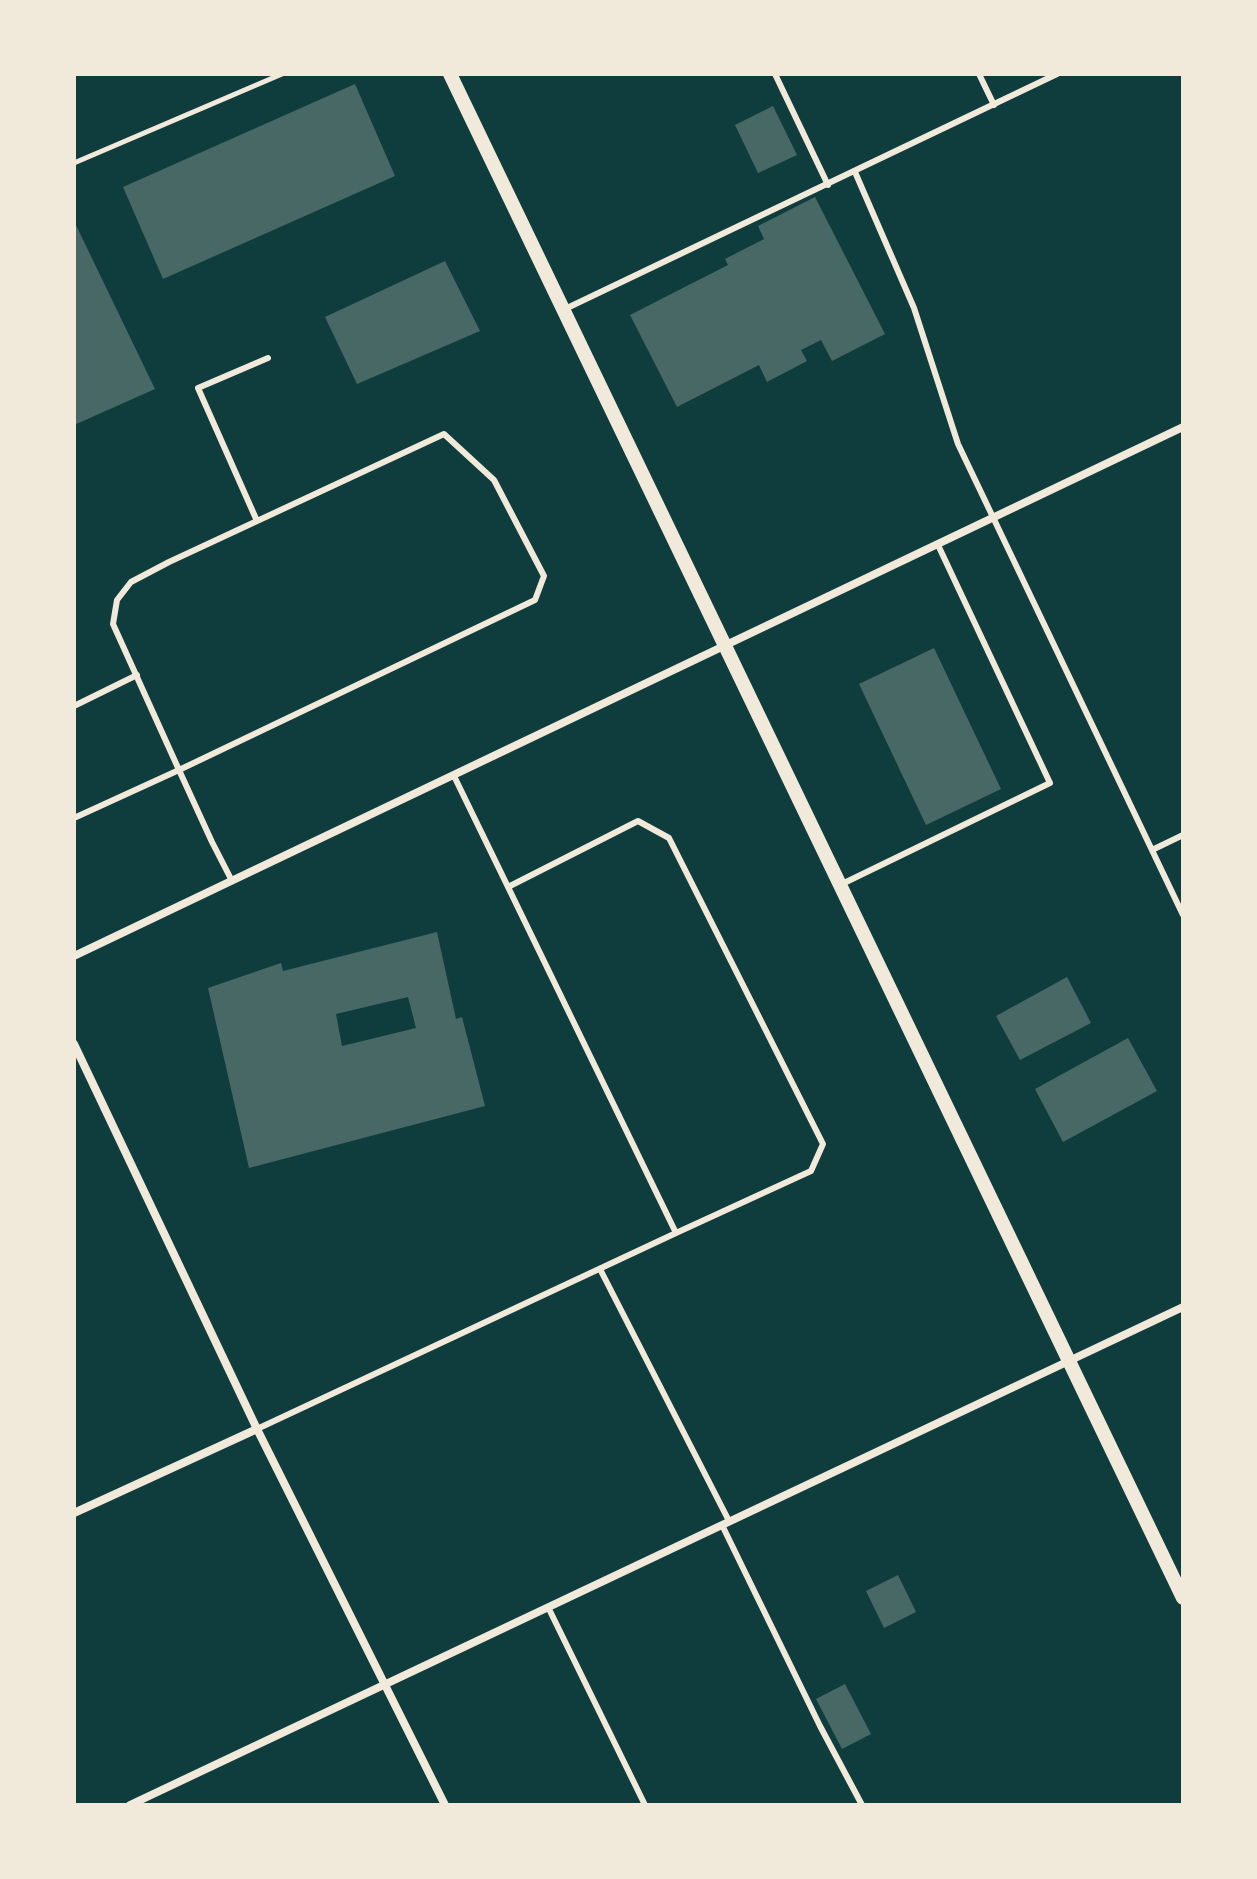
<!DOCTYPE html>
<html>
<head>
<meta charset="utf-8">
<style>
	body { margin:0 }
	#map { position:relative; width:1257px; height:1879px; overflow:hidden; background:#0f3d3e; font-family:"Roboto Condensed",sans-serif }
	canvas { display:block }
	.frame { position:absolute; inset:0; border:76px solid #f1e9da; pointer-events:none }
</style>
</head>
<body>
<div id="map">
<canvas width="1257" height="1879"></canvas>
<div class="frame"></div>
</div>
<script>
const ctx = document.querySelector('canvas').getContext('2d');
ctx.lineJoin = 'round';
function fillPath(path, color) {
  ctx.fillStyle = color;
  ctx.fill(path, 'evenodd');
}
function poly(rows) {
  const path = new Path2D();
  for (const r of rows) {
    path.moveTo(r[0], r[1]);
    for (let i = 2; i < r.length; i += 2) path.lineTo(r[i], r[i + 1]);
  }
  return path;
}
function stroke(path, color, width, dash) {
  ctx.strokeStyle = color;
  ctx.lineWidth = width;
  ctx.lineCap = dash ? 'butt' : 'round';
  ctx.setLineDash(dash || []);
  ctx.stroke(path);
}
const building = poly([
	[355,84,395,176,163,279,123,187],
	[773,106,797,155,758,173,735,125],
	[815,197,885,334,832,361,821,340,801,350,807,361,767,382,759,365,677,407,630,315,728,265,725,259,764,239,758,226],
	[74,221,155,389,74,425],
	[445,261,480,331,357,384,325,317],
	[934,648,1001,789,926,825,859,684],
	[437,932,456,1019,462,1017,485,1106,249,1168,208,988,281,963,283,971],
	[408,997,416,1028,342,1046,336,1014],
	[1067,977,1091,1023,1020,1060,996,1016],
	[1128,1038,1157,1091,1063,1142,1035,1089],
	[898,1575,916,1612,884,1628,866,1591],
	[845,1684,871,1734,842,1749,816,1699]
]);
const path = poly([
	[74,163,282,74]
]);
const service = poly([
	[775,74,828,185],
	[979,74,994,105],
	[855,172,914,308,958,444,1183,915],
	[565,309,1057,74],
	[257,521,198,388,268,358],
	[74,706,137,675],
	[454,776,508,887,676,1233,811,1171,823,1144,669,838,638,821,508,887],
	[74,818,179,770,535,600,544,576,494,480,444,434,169,562,131,582,117,600,113,624,179,770,212,842,232,881],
	[1152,850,1183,835],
	[842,884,1050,783,938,545],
	[600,1269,729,1521],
	[257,1429,676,1233],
	[722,1525,820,1726,862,1805],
	[548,1607,645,1805]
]);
const minor = poly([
	[74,956,1183,427],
	[74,1044,257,1429,445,1805],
	[74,1513,257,1429],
	[130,1805,1183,1307]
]);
const tertiary = poly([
	[450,74,1183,1598]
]);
fillPath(building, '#486865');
stroke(path, '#f1e9da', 5);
stroke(service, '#f1e9da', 6);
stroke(minor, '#f1e9da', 8);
stroke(tertiary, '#f1e9da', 14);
</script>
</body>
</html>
